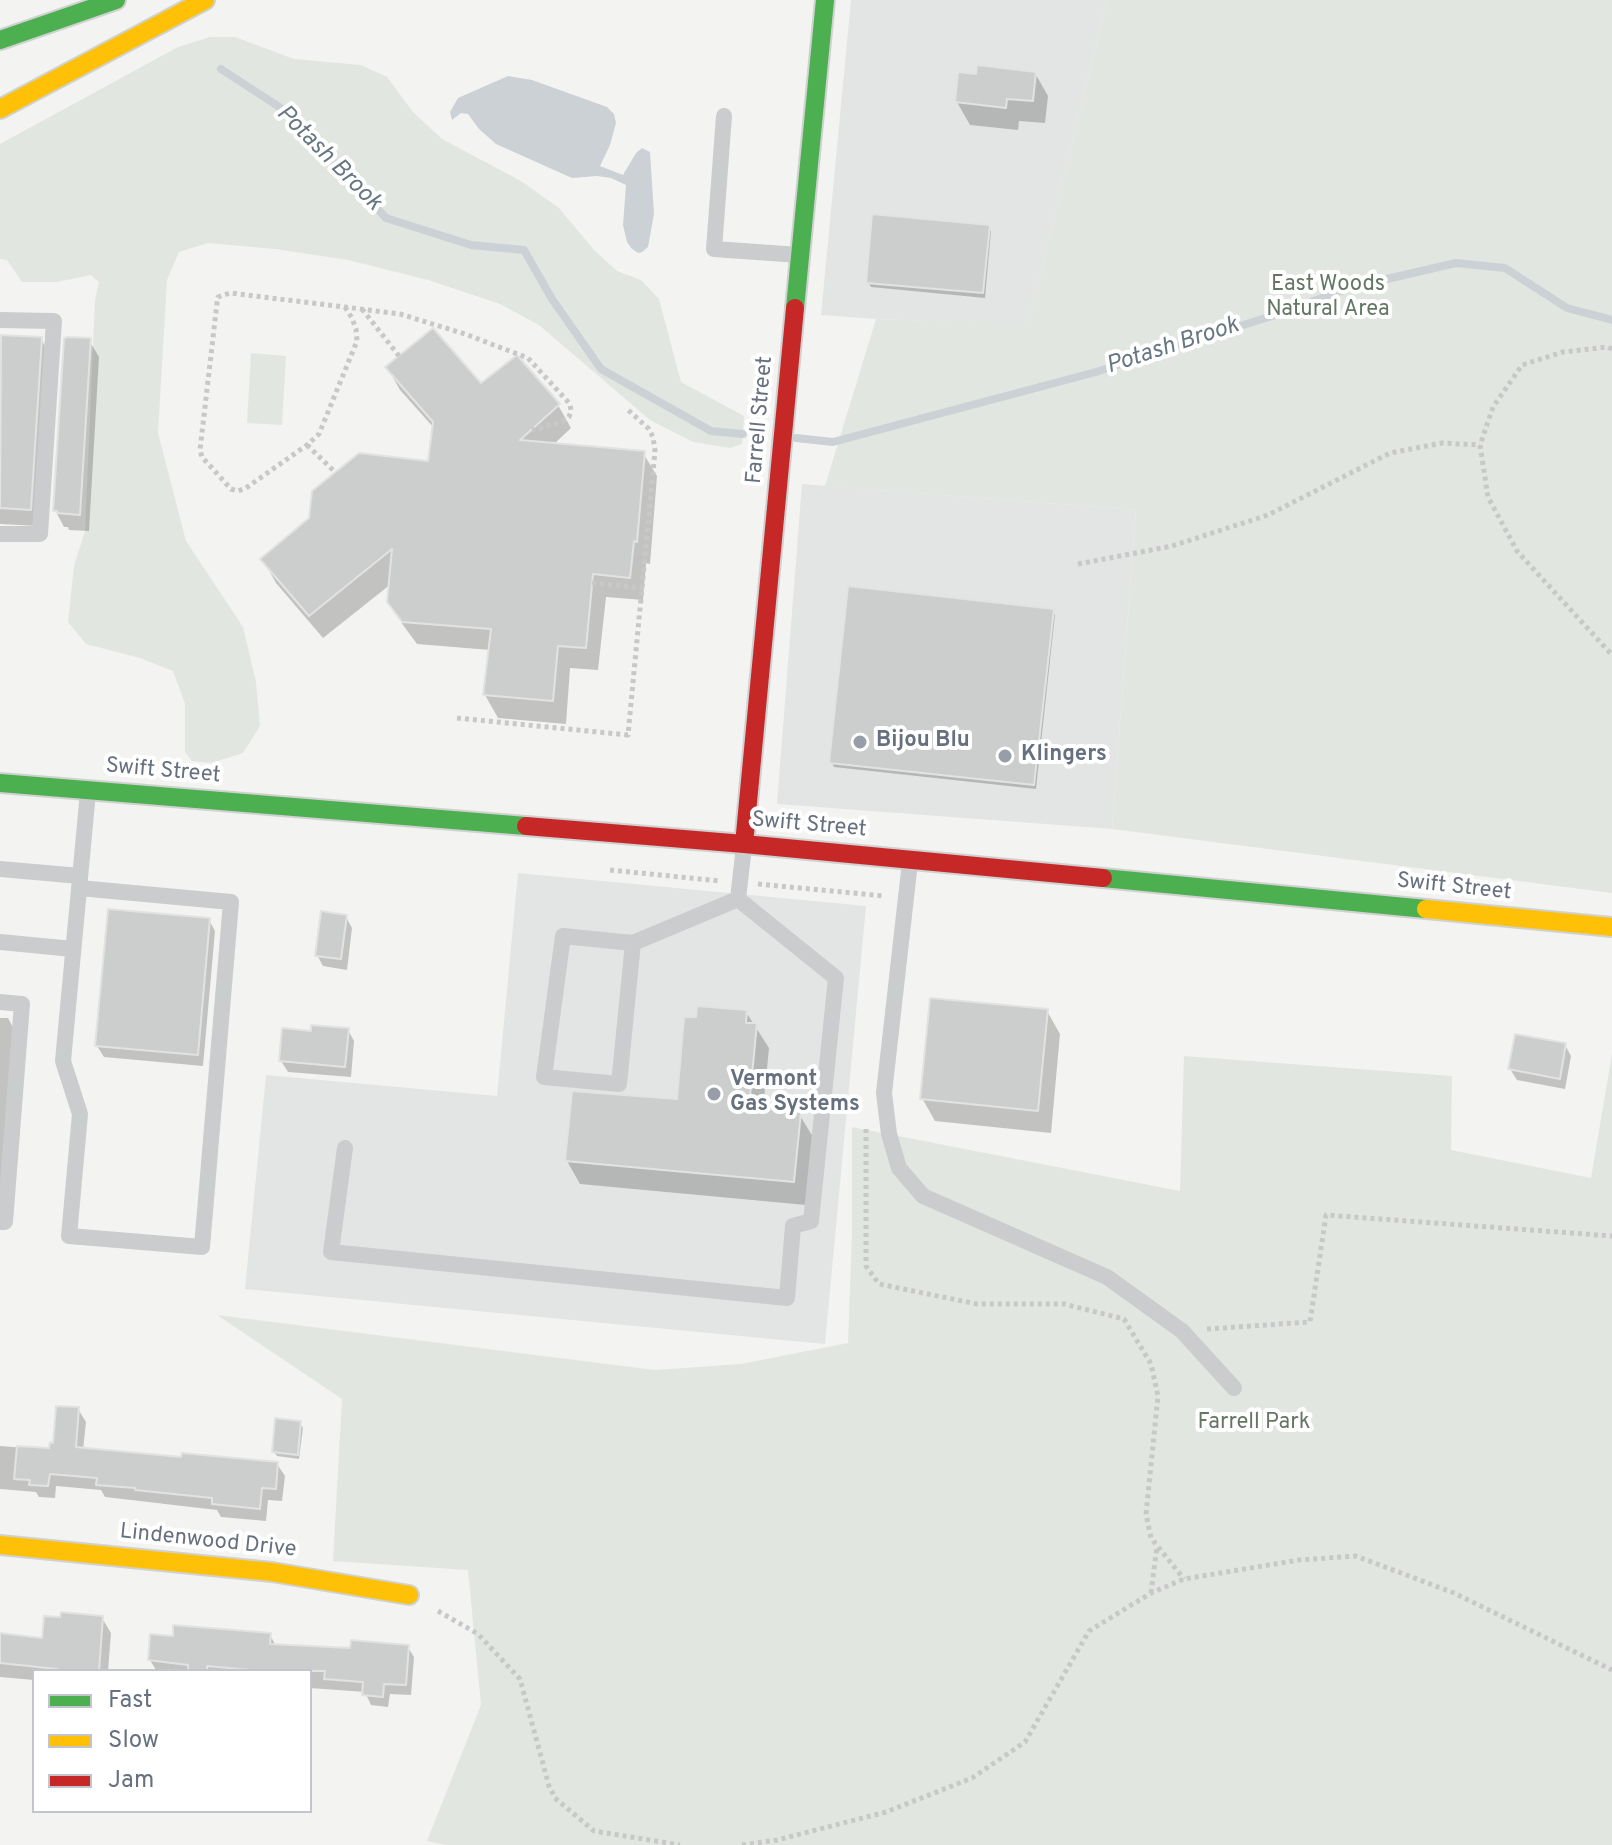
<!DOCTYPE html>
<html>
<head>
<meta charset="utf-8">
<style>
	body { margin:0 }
	#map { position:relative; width:1612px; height:1845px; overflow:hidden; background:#f3f3f2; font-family:Overpass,sans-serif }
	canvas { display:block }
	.legend { position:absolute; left:32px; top:1669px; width:280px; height:144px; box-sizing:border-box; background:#fff; border:2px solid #c2c6cc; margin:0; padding:10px 14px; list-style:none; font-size:24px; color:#66707f }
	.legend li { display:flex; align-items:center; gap:16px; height:40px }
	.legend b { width:40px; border:2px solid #c2c6cc }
</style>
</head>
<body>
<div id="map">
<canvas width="1612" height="1845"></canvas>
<ul class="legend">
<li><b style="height:10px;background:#4caf50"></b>Fast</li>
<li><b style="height:10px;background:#ffc107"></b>Slow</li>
<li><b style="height:10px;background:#c62828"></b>Jam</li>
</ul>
</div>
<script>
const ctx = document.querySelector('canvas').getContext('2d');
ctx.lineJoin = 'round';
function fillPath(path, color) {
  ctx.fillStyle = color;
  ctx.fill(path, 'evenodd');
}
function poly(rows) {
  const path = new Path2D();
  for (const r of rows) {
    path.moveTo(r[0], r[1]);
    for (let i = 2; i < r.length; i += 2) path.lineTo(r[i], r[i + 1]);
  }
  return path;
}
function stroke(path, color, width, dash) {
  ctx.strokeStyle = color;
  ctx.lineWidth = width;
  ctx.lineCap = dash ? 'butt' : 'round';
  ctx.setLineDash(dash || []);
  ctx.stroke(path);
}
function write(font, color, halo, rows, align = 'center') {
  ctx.font = font + ' Overpass,sans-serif';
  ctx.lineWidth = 8;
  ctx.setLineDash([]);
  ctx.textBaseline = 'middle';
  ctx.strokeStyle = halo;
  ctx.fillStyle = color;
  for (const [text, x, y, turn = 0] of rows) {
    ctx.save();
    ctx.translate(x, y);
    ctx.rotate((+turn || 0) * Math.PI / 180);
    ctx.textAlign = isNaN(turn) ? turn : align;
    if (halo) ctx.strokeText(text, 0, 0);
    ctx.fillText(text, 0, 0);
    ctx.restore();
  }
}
const built = poly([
	[851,0,1107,0,1028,325,876,319,821,315],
	[802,484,1136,510,1112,829,777,804],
	[518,873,866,906,825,1344,245,1289,266,1075,497,1096]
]);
const green = poly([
	[1107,0,1612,0,1612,893,1112,829,1136,510,825,486,876,319,1028,324],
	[210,37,235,37,294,59,361,65,387,77,413,112,442,139,521,181,559,208,594,250,617,271,641,280,659,299,681,382,744,416,742,444,730,448,693,442,650,420,539,325,500,304,428,280,348,260,275,249,208,243,179,252,167,280,158,433,186,541,243,627,256,682,260,726,243,753,211,763,192,761,185,752,185,704,173,671,140,658,86,644,68,622,74,566,85,531,95,300,99,282,91,275,57,282,22,282,7,260,0,259,0,144,178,47],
	[251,353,286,356,282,425,247,423],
	[1612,1054,1612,1845,446,1845,427,1841,481,1705,468,1570,333,1561,342,1399,217,1315,655,1370,741,1364,848,1343,852,1233,852,1127,1180,1191,1184,1056,1452,1076,1451,1150,1591,1178]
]);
const water = poly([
	[508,76,532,80,607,107,614,114,616,123,610,145,600,166,623,175,636,153,642,148,650,152,654,214,648,247,642,252,638,253,631,248,627,242,623,225,626,185,611,178,597,176,572,178,496,144,479,129,468,114,461,113,452,120,450,112,458,98]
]);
const shadow = poly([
	[1035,73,1048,96,1045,123,1019,121,1018,130,970,125,957,102,977,76],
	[988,227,991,231,985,298,871,287,868,282],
	[0,336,41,339,51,356,39,526,0,524],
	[89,340,99,357,89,531,69,530,68,527,64,527,55,510],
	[387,367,481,386,558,405,571,428,553,445,643,453,657,476,650,564,646,563,643,600,606,597,598,670,570,668,566,724,498,718,485,695,490,650,417,644,403,625,389,601,391,584,323,638,276,583,263,560,430,464,434,428,400,390],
	[1052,611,1055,615,1036,789,834,767,831,762],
	[346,917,352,928,347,970,323,966,317,955],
	[209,920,215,931,203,1066,104,1057,97,1046],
	[1047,1011,1060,1034,1051,1133,935,1121,922,1098],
	[746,1012,769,1048,763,1110,799,1114,813,1137,806,1205,580,1184,567,1161,678,1102],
	[0,1018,8,1018,17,1035,0,1226],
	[348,1030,354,1041,351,1077,288,1072,281,1061,312,1033],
	[1565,1045,1571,1056,1565,1089,1517,1080,1510,1069],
	[78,1409,86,1422,83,1450,183,1459,277,1464,285,1476,282,1501,268,1500,266,1521,221,1517,217,1510,105,1497,101,1490,56,1486,55,1498,39,1497,36,1492,0,1489,0,1446,51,1450],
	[300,1423,303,1428,299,1459,277,1456,274,1452],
	[102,1618,111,1633,108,1671,34,1671,34,1680,0,1677,0,1635,44,1640],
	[270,1635,276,1646,352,1650,408,1647,414,1657,411,1695,390,1694,388,1707,371,1705,365,1692,310,1688,310,1671,162,1671,156,1670,150,1660]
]);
const stream = poly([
	[221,69,287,112,386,218,471,245,524,250,552,299,601,369,711,431,743,434],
	[796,438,833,442,1096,372,1281,313,1352,287,1456,263,1505,268,1567,308,1612,320]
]);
const building = poly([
	[977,65,1036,72,1033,101,1007,99,1006,108,955,102,958,72,976,74,977,65],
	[872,214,990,225,983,293,866,283,872,214],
	[433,328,481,383,517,355,560,404,520,440,645,451,637,542,634,541,630,578,593,574,586,648,558,646,553,701,483,695,491,629,402,622,387,602,392,549,309,616,260,559,309,518,312,491,359,453,428,461,433,422,385,367,433,328],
	[1,335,42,337,31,510,0,508,1,335],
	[68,337,91,338,80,515,57,513,57,511,53,511,64,338,68,337],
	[848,586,1054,609,1034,785,829,763,848,586],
	[108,909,210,918,198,1055,95,1046,108,909],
	[321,911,347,915,341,959,315,956,321,911],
	[930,998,1048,1009,1038,1111,920,1099,930,998],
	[697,1006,747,1010,746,1023,757,1023,749,1107,801,1112,794,1182,565,1161,572,1091,677,1099,684,1017,696,1017,697,1006],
	[311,1025,349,1028,345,1067,279,1061,282,1028,311,1031,311,1025],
	[1515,1034,1566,1043,1560,1079,1508,1069,1515,1034],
	[56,1406,79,1407,76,1447,181,1457,182,1453,278,1462,276,1489,262,1488,260,1509,212,1504,212,1498,135,1490,135,1488,96,1485,97,1478,50,1474,48,1486,29,1485,30,1480,14,1479,17,1446,49,1448,50,1442,53,1443,56,1406],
	[275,1418,301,1421,298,1455,272,1452,275,1418],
	[61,1612,103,1616,99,1671,57,1671,57,1669,0,1663,0,1633,42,1638,44,1616,60,1617,61,1612],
	[173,1625,271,1633,270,1644,350,1648,351,1640,409,1645,406,1685,384,1684,383,1697,362,1695,363,1682,324,1679,325,1671,261,1671,207,1666,207,1671,188,1671,188,1665,148,1660,150,1634,173,1636,173,1625]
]);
const path = poly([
	[345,307,352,318,356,329,357,341,319,434,307,445,246,488,238,491,231,489,202,457,200,450,217,303,218,297,230,293,345,307,400,314,465,334,528,358,570,404,571,411,569,417,561,422,532,430],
	[362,309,399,356],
	[1612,349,1608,347,1563,352,1522,365,1493,407,1480,445,1488,497,1517,551,1612,655],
	[307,445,336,473],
	[1078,564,1172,546,1268,515,1390,453,1442,443,1480,445],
	[592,583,643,588],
	[457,718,628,735,655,451,653,437,649,429,627,409],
	[610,870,720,881],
	[758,884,884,896],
	[866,1129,866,1266,879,1284,977,1304,1064,1304,1124,1319,1151,1364,1158,1396,1146,1514,1151,1538,1184,1579],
	[1207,1329,1310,1322,1326,1215,1612,1236],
	[1151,1593,1157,1546],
	[438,1611,478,1634,520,1679,549,1786,555,1798,594,1831,680,1845],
	[742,1845,777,1840,886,1812,972,1778,1025,1742,1089,1631,1151,1593,1184,1579,1299,1560,1356,1556,1454,1593,1612,1670]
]);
const lane = poly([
	[724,116,714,249,799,255],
	[0,320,54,321,40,534,0,534],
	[910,862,884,1093,889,1134,899,1168,923,1196,1107,1277,1182,1331,1234,1388],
	[0,869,80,876],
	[79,888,231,902,202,1247,69,1236,80,1114,63,1061,88,792],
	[0,942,73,949],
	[633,943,619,1084,544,1077,563,936,633,943,738,899,744,846],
	[0,1002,22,1004,5,1222,0,1222],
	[345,1148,331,1252,787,1298,793,1226,811,1221,836,978,738,899]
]);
const fast = poly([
	[0,40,116,0],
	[795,308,825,0],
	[0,783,526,826],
	[1103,878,1426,909]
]);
const slow = poly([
	[0,109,205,0],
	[1426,909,1612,927],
	[0,1545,272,1572,409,1595]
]);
const jam = poly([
	[526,826,744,844,1103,878],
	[744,844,795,308]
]);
const markers = [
	[860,742,8,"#979ea7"],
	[1005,756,8,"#979ea7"],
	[714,1094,8,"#979ea7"]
];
const parkNames = [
	["East Woods",1328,286],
	["Natural Area",1328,311],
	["Farrell Park",1254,1424]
];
const streetNames = [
	["Farrell Street",761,420,-85],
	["Swift Street",163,772,5],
	["Swift Street",809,826,5],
	["Swift Street",1454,888,6],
	["Lindenwood Drive",208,1542,6]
];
const poiNames = [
	["Bijou Blu",876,742],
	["Klingers",1021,756],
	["Vermont",730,1081],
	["Gas Systems",730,1106]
];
const waterNames = [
	["Potash Brook",328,159,45],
	["Potash Brook",1173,347,-18]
];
fillPath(built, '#e3e5e4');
fillPath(green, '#e2e6e0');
fillPath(water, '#ccd1d5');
fillPath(shadow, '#0003');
stroke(stream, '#ccd1d5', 8);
fillPath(building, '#cccece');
stroke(building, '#e2e2e2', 2);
stroke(fast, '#d0d1d1', 22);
stroke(slow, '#d0d1d1', 22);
stroke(jam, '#d0d1d1', 22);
stroke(path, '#c8c8c9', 5, [4, 4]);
stroke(lane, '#cbcccd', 16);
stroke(fast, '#4caf50', 18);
stroke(slow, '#ffc107', 18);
stroke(jam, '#c62828', 18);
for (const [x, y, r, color] of markers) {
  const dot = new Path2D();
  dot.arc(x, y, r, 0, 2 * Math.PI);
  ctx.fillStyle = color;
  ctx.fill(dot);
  stroke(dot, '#fff', 3);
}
write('22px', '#657764', '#fff', parkNames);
write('22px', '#66707f', '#fff', streetNames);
write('bold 22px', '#66707f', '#fff', poiNames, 'left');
write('italic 24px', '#677783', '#fff', waterNames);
</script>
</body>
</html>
